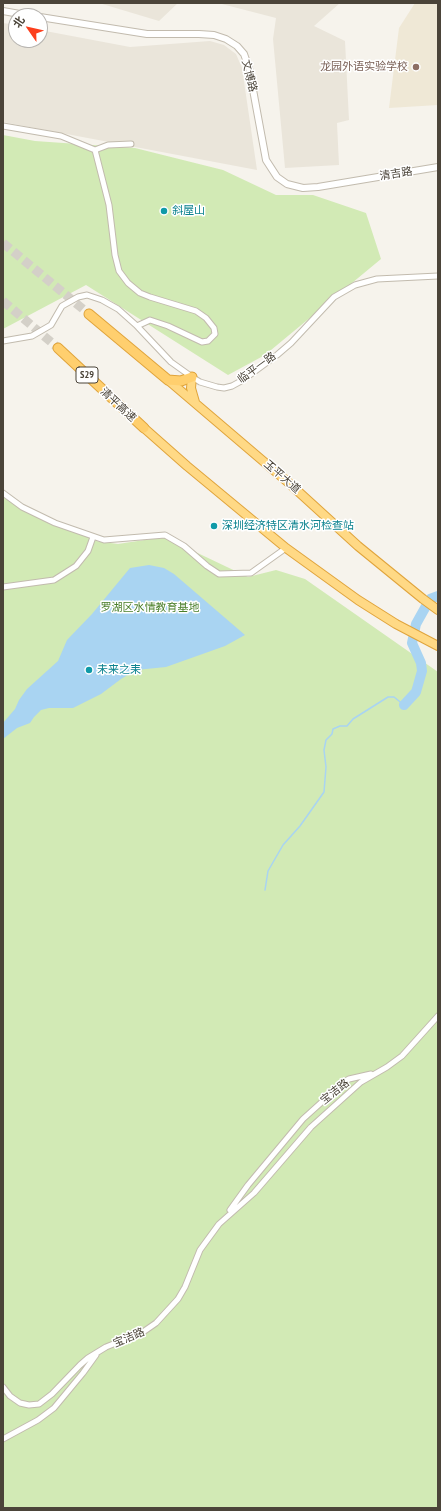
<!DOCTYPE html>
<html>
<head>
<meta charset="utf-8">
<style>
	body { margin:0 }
	#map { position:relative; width:441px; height:1511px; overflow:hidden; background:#f6f3ec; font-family:"PT Sans Narrow","Noto Sans SC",sans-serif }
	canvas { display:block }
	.frame { position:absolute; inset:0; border:4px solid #4b4439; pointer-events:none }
	.north { position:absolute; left:8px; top:8px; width:40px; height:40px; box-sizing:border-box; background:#fff; border:1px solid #b7b4b0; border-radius:50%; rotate:304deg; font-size:11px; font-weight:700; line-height:16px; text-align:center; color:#4b4439 }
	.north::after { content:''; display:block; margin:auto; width:14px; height:18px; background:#fc3f1d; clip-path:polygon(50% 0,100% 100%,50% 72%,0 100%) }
</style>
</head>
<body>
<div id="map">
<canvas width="441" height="1511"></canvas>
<div class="frame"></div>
<div class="north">北</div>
</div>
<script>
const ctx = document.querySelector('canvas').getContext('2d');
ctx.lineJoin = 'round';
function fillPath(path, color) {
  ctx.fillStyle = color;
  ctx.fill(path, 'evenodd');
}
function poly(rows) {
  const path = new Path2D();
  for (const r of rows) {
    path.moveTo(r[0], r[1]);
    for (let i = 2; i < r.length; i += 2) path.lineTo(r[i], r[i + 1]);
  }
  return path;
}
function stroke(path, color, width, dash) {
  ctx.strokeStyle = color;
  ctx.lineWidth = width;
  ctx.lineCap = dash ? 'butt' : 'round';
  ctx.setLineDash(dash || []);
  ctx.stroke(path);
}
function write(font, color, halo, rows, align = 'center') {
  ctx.font = font + ' "PT Sans Narrow","Noto Sans SC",sans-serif';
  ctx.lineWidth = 3;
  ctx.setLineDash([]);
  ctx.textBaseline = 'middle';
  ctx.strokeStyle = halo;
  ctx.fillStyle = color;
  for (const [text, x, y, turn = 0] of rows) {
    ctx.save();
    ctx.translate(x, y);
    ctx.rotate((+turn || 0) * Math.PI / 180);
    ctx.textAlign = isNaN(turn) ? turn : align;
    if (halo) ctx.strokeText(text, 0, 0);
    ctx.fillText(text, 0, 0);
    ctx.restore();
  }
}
const residential = poly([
	[99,3,178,3,159,21],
	[218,3,340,3,314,26,345,41,349,120,337,123,339,165,285,168,273,39,276,18],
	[3,23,16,25,16,40,40,40,40,30,130,47,210,41,224,45,236,54,242,68,257,170,3,122]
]);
const education = poly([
	[415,3,438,3,438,105,389,108,399,28]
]);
const green = poly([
	[3,135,35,141,135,148,223,170,276,195,313,195,366,213,381,259,265,355,228,375,86,285,3,329],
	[3,496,96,541,118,544,164,537,248,577,276,570,305,579,438,672,438,1508,3,1508]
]);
const water = poly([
	[149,565,164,568,174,574,245,635,225,646,166,667,136,670,121,679,101,694,73,708,49,708,41,710,34,717,30,723,17,728,3,739,3,723,15,709,19,700,27,689,58,661,67,640,92,614,130,568]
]);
const stream = poly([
	[265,890,268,871,283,845,300,826,324,792,326,767,324,750,326,740,332,734,333,729,340,726,347,726,353,719,388,697,394,697,404,705]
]);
const river = poly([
	[404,705,416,692,422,671,421,663,412,643,416,624,430,599,438,596]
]);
const motorwayTunnel = poly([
	[3,243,89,314],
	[3,301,58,348]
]);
const minor = poly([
	[3,126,61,136,95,150,108,145,131,144],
	[95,150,109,205,115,255,119,271,128,283,140,293,150,297,196,311,206,318,214,328,215,334,208,341,202,342,168,326,150,320,137,326],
	[3,341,32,336,51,325,62,306,78,297,87,295,102,300,118,309,137,326,171,362,192,377,200,382,217,387,224,388,232,386,243,380,277,355,291,343,334,297,355,285,377,279,438,276],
	[3,493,22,507,55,523,104,540,165,535,184,546,207,566,219,574,251,573,286,548],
	[3,587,54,580,76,566,88,551,93,537],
	[230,1210,248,1185,303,1119,344,1082,349,1079,371,1074],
	[3,1387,10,1396,20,1403,29,1405,39,1404,52,1394,80,1365,88,1358,106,1347,143,1332,156,1323,178,1299,185,1287,200,1250,219,1224,254,1193,311,1127,361,1082,387,1067,402,1056,438,1016],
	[3,1439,38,1420,54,1408,83,1373,96,1355]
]);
const tertiary = poly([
	[3,11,31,16],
	[40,17,147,34,199,34,214,35,226,39,237,46,244,54,249,68,266,160,277,177,287,184,303,188,318,187,438,167]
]);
const trunk = poly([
	[192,377,191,388,195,402],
	[168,380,290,484,358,546,423,599,438,610],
	[144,428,187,466,286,548,358,600,396,624,438,646]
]);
const motorway = poly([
	[89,314,168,380,181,381,192,377],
	[58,348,144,428]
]);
const markers = [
	[416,67,4,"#8d6e63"],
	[164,211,4,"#0f9aa8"],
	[214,526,4,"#0f9aa8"],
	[89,670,4,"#0f9aa8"]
];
const shields = [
	[87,375,22]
];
const shieldNames = [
	["S29",87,375]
];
const educationNames = [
	["龙园外语实验学校",408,67]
];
const streetNames = [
	["文博路",249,76,76],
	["清吉路",396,174,-9],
	["临平一路",257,368,-36],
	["清平高速",118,405,43],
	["玉平大道",282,477,41],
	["宝洁路",335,1092,-38],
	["宝洁路",129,1338,-23]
];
const cultureNames = [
	["斜屋山",172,211],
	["深圳经济特区清水河检查站",222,526],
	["未来之耒",97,670]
];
const parkNames = [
	["罗湖区水情教育基地",150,608]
];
fillPath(residential, '#eae5da');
fillPath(education, '#efe8d6');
fillPath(green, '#d2eab5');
fillPath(water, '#a9d4f2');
stroke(stream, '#a9d4f2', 1.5);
stroke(river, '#a9d4f2', 10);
stroke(motorwayTunnel, '#d4d0c8', 9, [9, 4.5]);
stroke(minor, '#c2bbae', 7);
stroke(tertiary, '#c2bbae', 8);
stroke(trunk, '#e0a43c', 10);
stroke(motorway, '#e0a43c', 11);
stroke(minor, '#fff', 5);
stroke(tertiary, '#fff', 6);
stroke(trunk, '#ffd985', 8);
stroke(motorway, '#ffcf6e', 9);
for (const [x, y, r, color] of markers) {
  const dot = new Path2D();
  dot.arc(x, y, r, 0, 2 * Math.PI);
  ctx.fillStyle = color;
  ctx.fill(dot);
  stroke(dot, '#fff', 1.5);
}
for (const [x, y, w] of shields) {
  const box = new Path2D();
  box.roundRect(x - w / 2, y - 8, w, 16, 3);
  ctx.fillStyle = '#fff';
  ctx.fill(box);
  stroke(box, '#4b4439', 1);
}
write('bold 10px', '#4b4439', null, shieldNames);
write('11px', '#785e54', '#fff', educationNames, 'right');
write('11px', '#4b4439', '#fff', streetNames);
write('11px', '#0d838f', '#fff', cultureNames, 'left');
write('11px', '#4a7f2a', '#fff', parkNames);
</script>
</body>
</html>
